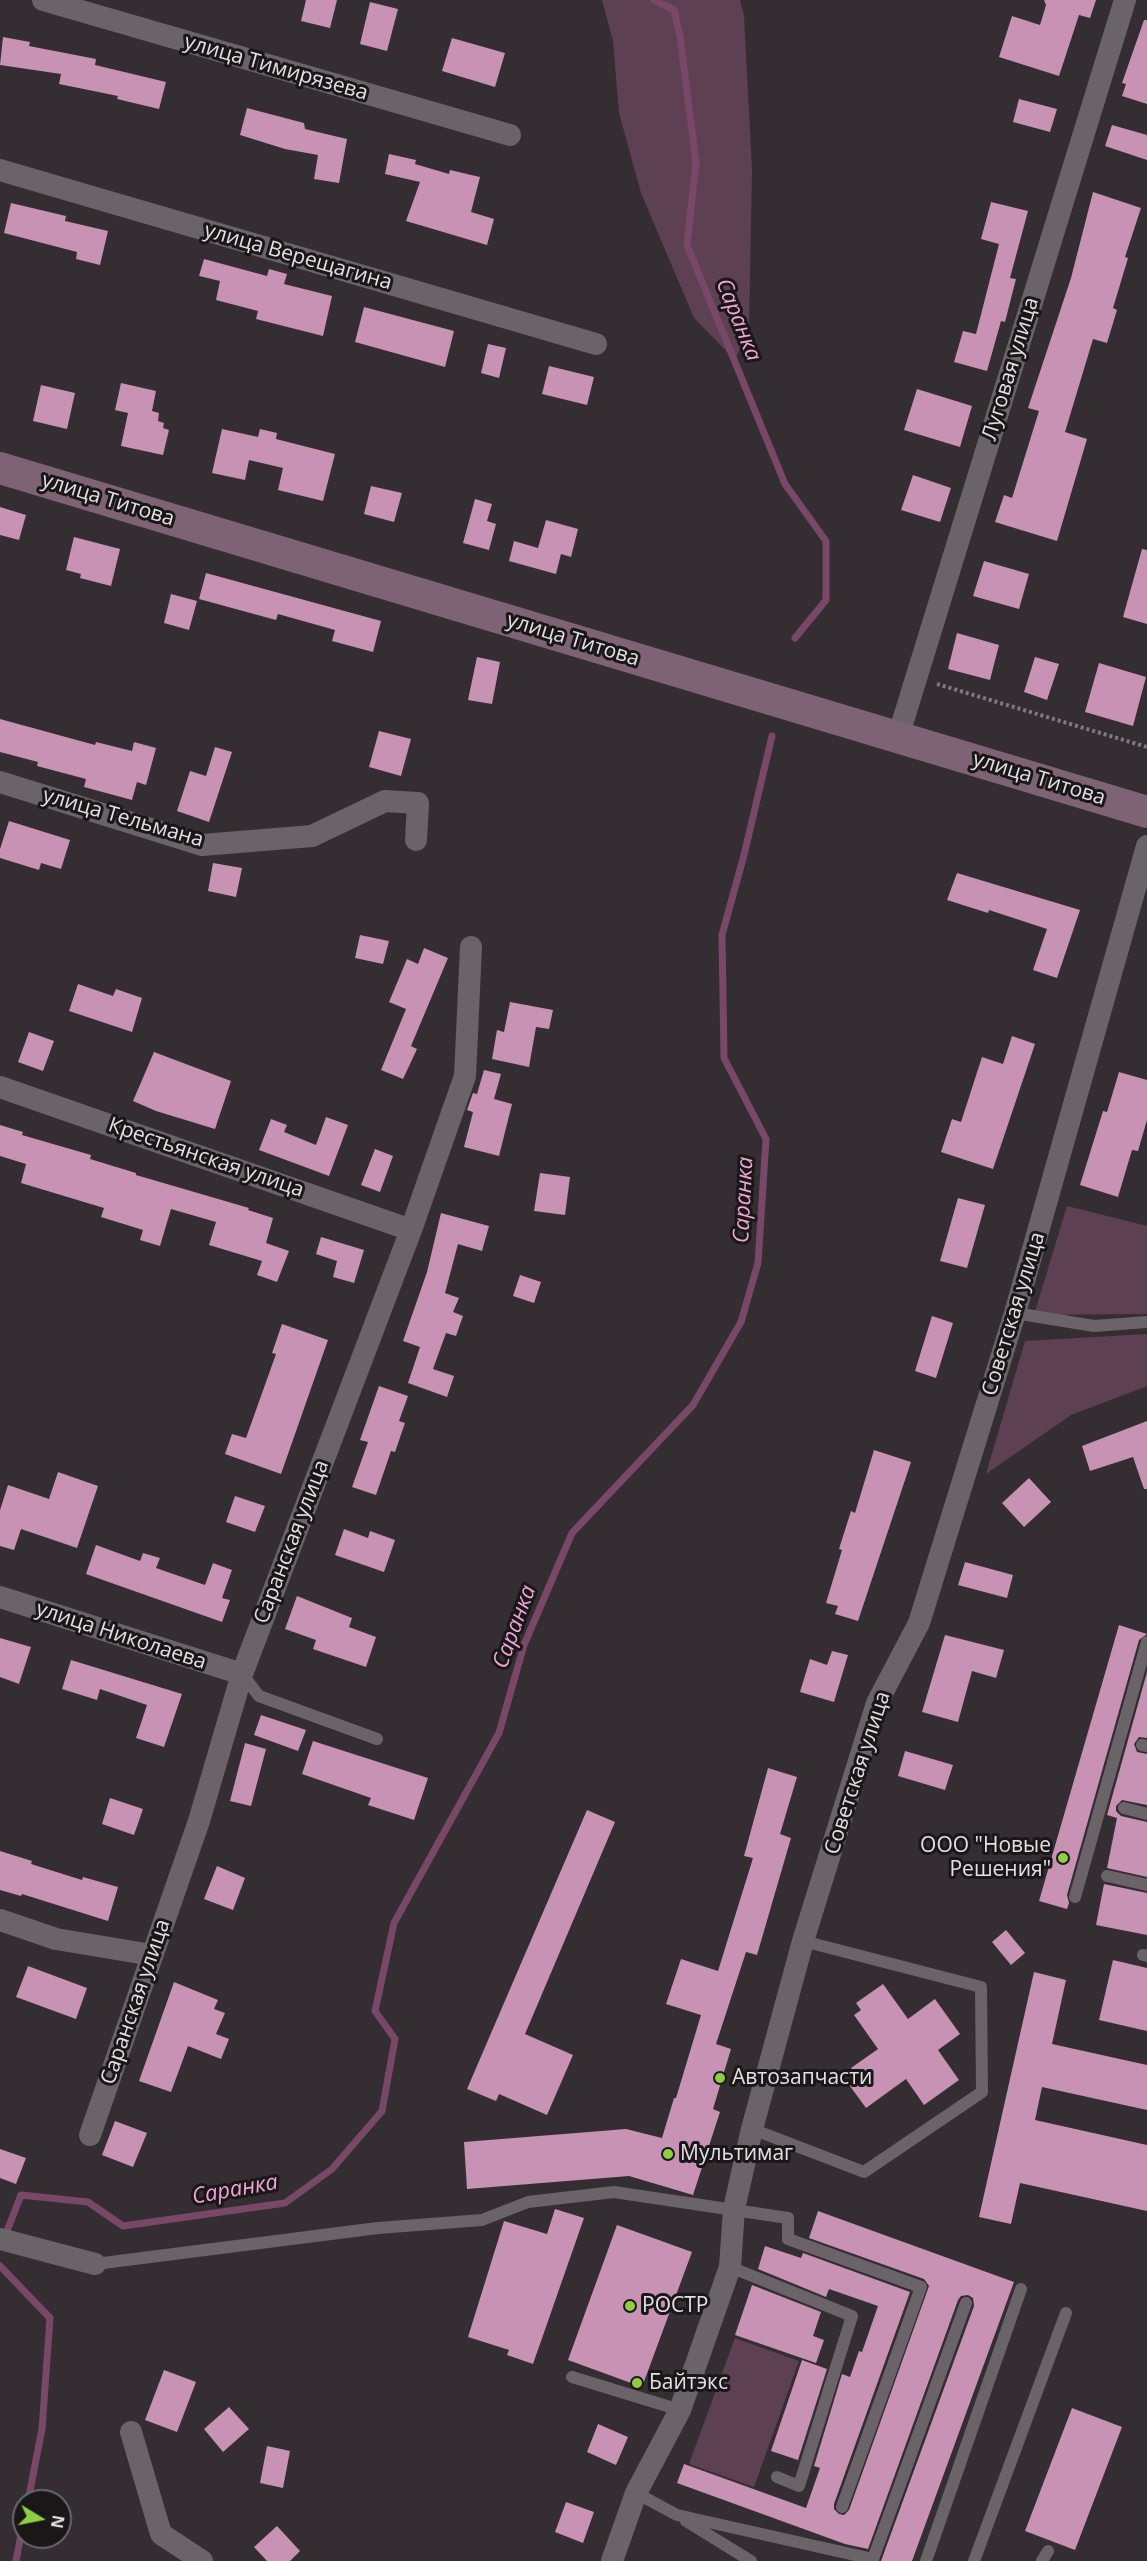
<!DOCTYPE html>
<html>
<head>
<meta charset="utf-8">
<style>
	body { margin:0 }
	#map { position:relative; width:1147px; height:2561px; overflow:hidden; background:#342d31; font-family:"Open Sans",sans-serif }
	canvas { display:block }
	.north { position:absolute; left:12px; top:2489px; width:60px; height:60px; box-sizing:border-box; background:#1a1718; border:2px solid #6a6769; border-radius:50%; rotate:100deg; font-size:16px; font-weight:700; line-height:24px; text-align:center; color:#e3dfe2 }
	.north::after { content:''; display:block; margin:auto; width:21px; height:27px; background:#8ece43; clip-path:polygon(50% 0,100% 100%,50% 72%,0 100%) }
</style>
</head>
<body>
<div id="map">
<canvas width="1147" height="2561"></canvas>
<div class="north">N</div>
</div>
<script>
const ctx = document.querySelector('canvas').getContext('2d');
ctx.lineJoin = 'round';
function fillPath(path, color) {
  ctx.fillStyle = color;
  ctx.fill(path, 'evenodd');
}
function poly(rows) {
  const path = new Path2D();
  for (const r of rows) {
    path.moveTo(r[0], r[1]);
    for (let i = 2; i < r.length; i += 2) path.lineTo(r[i], r[i + 1]);
  }
  return path;
}
function stroke(path, color, width, dash) {
  ctx.strokeStyle = color;
  ctx.lineWidth = width;
  ctx.lineCap = dash ? 'butt' : 'round';
  ctx.setLineDash(dash || []);
  ctx.stroke(path);
}
function write(font, color, halo, rows, align = 'center') {
  ctx.font = font + ' "Open Sans",sans-serif';
  ctx.lineWidth = 6;
  ctx.setLineDash([]);
  ctx.textBaseline = 'middle';
  ctx.strokeStyle = halo;
  ctx.fillStyle = color;
  for (const [text, x, y, turn = 0] of rows) {
    ctx.save();
    ctx.translate(x, y);
    ctx.rotate((+turn || 0) * Math.PI / 180);
    ctx.textAlign = isNaN(turn) ? turn : align;
    if (halo) ctx.strokeText(text, 0, 0);
    ctx.fillText(text, 0, 0);
    ctx.restore();
  }
}
const green = poly([
	[602,0,740,0,744,16,752,170,749,328,735,360,694,318,641,193,619,113,613,41],
	[1067,1206,1147,1226,1147,1314,1034,1315],
	[1147,1334,1147,1386,1071,1415,986,1474,1025,1341],
	[735,2338,799,2361,754,2487,689,2464]
]);
const stream = poly([
	[654,0,674,10,680,36,696,162,687,245,785,484,826,541,826,600,795,638],
	[5,2236,21,2195,88,2202,123,2226,285,2203,332,2169,382,2111,395,2039,375,2011,394,1923,499,1733,524,1645,572,1533,693,1405,741,1322,758,1263,766,1139,724,1058,722,935,744,855,772,736],
	[0,2266,50,2318,42,2429,28,2501],
	[16,2561,24,2519]
]);
const building = poly([
	[306,0,337,0,330,28,301,21],
	[1044,0,1096,0,1090,18,1079,15,1059,76,999,57,1012,16,1040,25,1046,5],
	[370,2,398,9,387,51,360,44],
	[1144,20,1147,20,1147,104,1122,96,1126,84,1122,83],
	[3,37,30,42,29,46,96,59,95,65,166,82,159,109,117,99,118,96,59,84,61,74,0,65],
	[452,38,505,53,495,87,442,71],
	[1019,99,1057,109,1050,132,1013,122],
	[247,108,304,123,305,129,347,139,339,183,314,179,318,155,285,149,240,135],
	[1112,125,1147,135,1147,160,1105,146],
	[389,154,416,160,415,164,449,174,450,170,480,177,471,212,494,219,487,245,406,221,420,182,385,174],
	[1093,192,1141,208,1125,257,1128,258,1113,308,1117,310,1107,343,1093,339,1065,432,1087,439,1057,541,995,522,1004,495,1012,498,1039,411,1028,408,1071,278],
	[991,202,1028,211,1010,278,1016,279,1005,322,1001,321,987,371,954,362,963,331,976,334,999,244,981,239],
	[11,203,66,216,65,221,108,231,100,265,76,259,77,252,4,233],
	[204,259,267,276,269,269,287,274,284,284,332,296,323,336,256,319,258,311,216,300,220,281,199,276],
	[364,307,454,331,445,367,355,342],
	[488,344,506,348,499,378,481,373],
	[549,366,594,377,587,405,542,394],
	[121,383,156,391,152,411,159,413,158,421,164,423,163,428,169,430,163,455,121,446,128,413,115,410],
	[41,385,75,393,67,429,33,421],
	[917,389,972,406,960,447,904,430],
	[222,429,258,437,260,429,277,433,276,439,335,454,323,501,278,490,283,468,249,460,245,480,212,473],
	[913,475,951,488,940,522,901,510],
	[371,486,402,493,394,522,364,514],
	[475,499,492,504,487,521,496,524,489,550,463,543],
	[0,507,26,515,19,540,0,535],
	[546,520,578,529,571,557,561,554,556,574,509,561,514,541,538,548],
	[74,537,120,549,111,586,80,578,81,574,66,570],
	[1142,549,1147,550,1147,624,1123,617],
	[984,561,1029,574,1019,609,973,596],
	[206,573,381,621,373,652,332,641,335,630,278,614,276,620,199,599],
	[171,594,197,601,189,630,164,623],
	[957,633,999,645,990,680,948,669],
	[477,657,500,662,492,704,468,700],
	[1035,657,1059,664,1047,700,1024,692],
	[1099,663,1146,677,1133,726,1085,712],
	[0,719,95,745,96,742,132,751,134,742,156,748,146,785,137,782,132,800,84,787,86,779,37,766,38,762,0,752],
	[379,731,411,739,401,776,369,767],
	[215,747,232,752,209,822,177,811,190,771,206,776],
	[9,821,70,840,61,869,41,863,39,870,0,858,0,849],
	[213,863,242,868,236,897,208,891],
	[957,873,1080,910,1057,978,1033,970,1047,929,989,910,988,913,947,900],
	[360,935,389,941,383,964,355,958],
	[424,948,448,958,411,1046,417,1049,403,1079,381,1070,406,1009,389,1002,407,959,418,964],
	[78,984,113,996,116,989,142,998,132,1032,69,1011],
	[510,1002,553,1010,549,1029,536,1027,529,1067,492,1059,497,1030,504,1032],
	[29,1032,54,1041,43,1071,18,1062],
	[1012,1036,1035,1044,993,1169,941,1152,952,1119,961,1122,982,1057,1003,1064],
	[154,1052,231,1081,215,1129,156,1111,133,1101],
	[484,1070,501,1074,494,1099,512,1104,499,1156,464,1147,473,1112,467,1110,473,1093,477,1094],
	[1119,1072,1147,1080,1147,1120,1138,1151,1132,1150,1118,1197,1080,1185,1103,1111,1107,1112],
	[326,1117,348,1125,329,1176,259,1150,271,1119,287,1125,284,1132,316,1145],
	[0,1125,23,1132,22,1135,91,1155,90,1159,136,1173,136,1175,249,1208,248,1210,273,1218,266,1243,289,1251,277,1282,257,1275,262,1261,209,1245,216,1222,171,1209,160,1246,140,1240,143,1230,101,1217,104,1208,21,1183,26,1164,0,1156],
	[375,1149,393,1156,380,1192,361,1185],
	[540,1173,570,1177,565,1215,534,1211],
	[958,1198,985,1205,967,1268,940,1261],
	[441,1213,489,1226,482,1251,458,1244,445,1293,459,1298,453,1312,463,1316,456,1336,446,1333,433,1369,454,1376,447,1397,408,1383,420,1347,403,1341,427,1272],
	[321,1237,364,1250,354,1283,333,1277,337,1261,316,1254],
	[520,1275,541,1282,534,1303,513,1296],
	[932,1316,953,1323,936,1378,915,1371],
	[282,1324,328,1340,281,1474,225,1454,232,1434,246,1438,276,1354,272,1353],
	[379,1386,408,1396,399,1421,405,1423,395,1452,391,1451,376,1495,352,1487,368,1442,360,1440],
	[1147,1421,1147,1489,1144,1489,1133,1457,1090,1471,1082,1446],
	[874,1450,911,1462,858,1621,835,1614,838,1606,826,1603,842,1550,839,1549,851,1511,855,1513],
	[58,1472,98,1486,77,1548,21,1529,14,1550,0,1546,0,1510,8,1485,49,1499],
	[1029,1478,1051,1502,1024,1527,1002,1503],
	[235,1496,265,1506,255,1532,226,1522],
	[344,1529,368,1538,370,1531,395,1540,384,1572,335,1555],
	[96,1545,140,1561,143,1553,160,1558,156,1568,205,1585,213,1563,232,1570,222,1598,230,1600,222,1622,86,1574],
	[965,1562,1013,1575,1007,1598,958,1585],
	[297,1596,352,1618,349,1627,376,1637,366,1667,313,1649,316,1640,285,1629],
	[1119,1625,1147,1634,1139,1640,1067,1895,1069,1903,1067,1909,1039,1901],
	[945,1635,1004,1650,996,1678,972,1671,958,1722,922,1712],
	[0,1638,31,1647,19,1684,0,1677],
	[832,1651,848,1655,834,1702,800,1692,810,1659,827,1665],
	[71,1660,182,1694,164,1747,136,1738,147,1705,100,1689,97,1700,62,1689],
	[1147,1672,1147,1738,1139,1737,1134,1744,1137,1752,1147,1754,1147,1805,1122,1800,1116,1806,1116,1811,1121,1816,1147,1822,1147,1877,1107,1868,1117,1818,1107,1815],
	[261,1715,306,1730,298,1751,254,1735],
	[313,1741,428,1778,414,1820,368,1805,371,1798,302,1774],
	[245,1743,266,1749,251,1806,230,1801],
	[905,1751,953,1765,945,1790,898,1776],
	[768,1768,797,1777,780,1834,791,1838,757,1955,746,1952,716,2044,731,2049,713,2109,720,2112,693,2195,629,2176,467,2189,464,2142,626,2129,662,2138,674,2098,676,2098,701,2015,666,2004,681,1959,718,1971,753,1858,744,1856],
	[110,1798,143,1809,134,1835,102,1824],
	[587,1810,615,1822,525,2034,573,2055,547,2115,499,2094,496,2101,467,2089],
	[0,1851,32,1861,31,1864,82,1880,83,1877,118,1887,108,1921,22,1894,21,1896,0,1890],
	[217,1866,245,1878,233,1910,204,1899],
	[1104,1884,1147,1893,1147,1935,1096,1925],
	[1006,1930,1025,1953,1011,1965,992,1942],
	[1113,1960,1147,1968,1147,2031,1099,2020],
	[28,1966,87,1988,76,2019,16,1997],
	[1034,1972,1066,1980,1052,2044,1147,2065,1147,2110,1042,2087,1035,2120,1147,2145,1147,2211,1020,2183,1011,2224,979,2217],
	[174,1982,218,2000,214,2009,225,2013,216,2034,229,2039,221,2059,188,2046,171,2092,139,2081],
	[883,1984,908,2019,935,1999,960,2034,938,2050,959,2080,924,2105,906,2079,866,2108,847,2082,856,2076,851,2068,878,2049,854,2015,861,2010,856,2003],
	[115,2121,147,2133,133,2167,102,2155],
	[0,2149,26,2158,16,2184,0,2178],
	[555,2209,584,2218,533,2364,507,2355,509,2350,468,2337,504,2221,547,2234],
	[818,2211,1014,2282,912,2561,881,2561,974,2306,973,2298,968,2295,961,2296,958,2300,868,2549,845,2544,677,2483,684,2464,806,2508,820,2468,814,2466,842,2374,850,2377,859,2351,862,2352,878,2306,829,2289,826,2297,758,2269,765,2246,801,2258,803,2253,910,2292,834,2504,834,2509,839,2514,844,2515,849,2510,929,2286,924,2279,809,2238],
	[617,2225,692,2252,642,2387,568,2360],
	[752,2285,821,2312,813,2336,824,2340,816,2363,735,2335],
	[802,2360,827,2369,798,2460,771,2451],
	[164,2370,196,2382,177,2432,145,2420],
	[229,2407,249,2429,223,2452,204,2429],
	[1072,2408,1122,2427,1075,2550,1025,2531],
	[598,2424,628,2437,616,2465,587,2452],
	[267,2446,290,2451,283,2488,260,2483],
	[566,2502,594,2512,583,2543,555,2532],
	[277,2526,300,2551,290,2561,267,2561,254,2547]
]);
const path = poly([
	[937,684,1147,747]
]);
const lane = poly([
	[1015,1313,1094,1326,1147,1322],
	[242,1674,259,1696,377,1739],
	[1142,1745,1147,1746],
	[1124,1808,1147,1814],
	[1107,1876,1147,1885],
	[1075,1897,1147,1642],
	[1143,1955,1147,1956],
	[752,2129,864,2172,982,2092,981,1987,803,1941],
	[95,2264,378,2228,482,2220,528,2202,614,2192,788,2218,788,2239,921,2287,842,2507],
	[730,2267,852,2316,799,2486,777,2477],
	[572,2377,680,2410],
	[636,2493,677,2515,873,2559,966,2303],
	[686,2521,751,2561],
	[926,2561,1021,2289],
	[974,2561,1066,2313],
	[1042,2561,1048,2551]
]);
const street = poly([
	[43,0,510,135],
	[0,170,596,344],
	[898,737,1125,0],
	[0,782,202,845,312,836,385,801,418,803,416,840],
	[0,1087,411,1230],
	[0,1597,242,1674],
	[0,1920,56,1939,152,1955],
	[90,2135,199,1821,242,1674,411,1230,465,1076,471,947],
	[0,2239,95,2264],
	[131,2432,161,2534,202,2561],
	[612,2561,636,2493,680,2410,730,2267,734,2209,752,2129,803,1941,877,1703,919,1623,1015,1313,1147,846]
]);
const secondary = poly([
	[0,468,1147,812]
]);
const markers = [
	[1063,1858,6,"#8ece43"],
	[720,2078,6,"#8ece43"],
	[668,2154,6,"#8ece43"],
	[630,2306,6,"#8ece43"],
	[637,2383,6,"#8ece43"]
];
const streetNames = [
	["улица Тимирязева",276,68,16],
	["улица Верещагина",298,257,16],
	["Луговая улица",1011,369,-73],
	["улица Титова",108,500,17],
	["улица Титова",573,640,17],
	["улица Титова",1039,779,17],
	["улица Тельмана",123,818,16],
	["Крестьянская улица",206,1158,19],
	["Советская улица",1014,1314,-73],
	["Саранская улица",292,1542,-69],
	["улица Николаева",121,1636,18],
	["Советская улица",858,1773,-72],
	["Саранская улица",136,2002,-71]
];
const poiNames = [
	["ООО \"Новые",1051,1846,"right"],
	["Решения\"",1051,1870,"right"],
	["Автозапчасти",732,2078],
	["Мультимаг",680,2154],
	["РОСТР",642,2306],
	["Байтэкс",649,2383]
];
const waterNames = [
	["Саранка",738,320,68],
	["Саранка",744,1200,-87],
	["Саранка",515,1627,-70],
	["Саранка",235,2190,-10]
];
fillPath(green, '#5e4053');
stroke(stream, '#794868', 7);
fillPath(building, '#c892b4');
stroke(path, '#807a7e', 4, [3, 3]);
stroke(lane, '#6a6368', 12);
stroke(street, '#6a6368', 22);
stroke(secondary, '#7e6375', 32);
for (const [x, y, r, color] of markers) {
  const dot = new Path2D();
  dot.arc(x, y, r, 0, 2 * Math.PI);
  ctx.fillStyle = color;
  ctx.fill(dot);
  stroke(dot, '#1a1718', 2);
}
write('21px', '#e3dfe2', '#1a1718', streetNames);
write('21px', '#e3dfe2', '#1a1718', poiNames, 'left');
write('italic 22px', '#f1a4d5', '#1a1718', waterNames);
</script>
</body>
</html>
